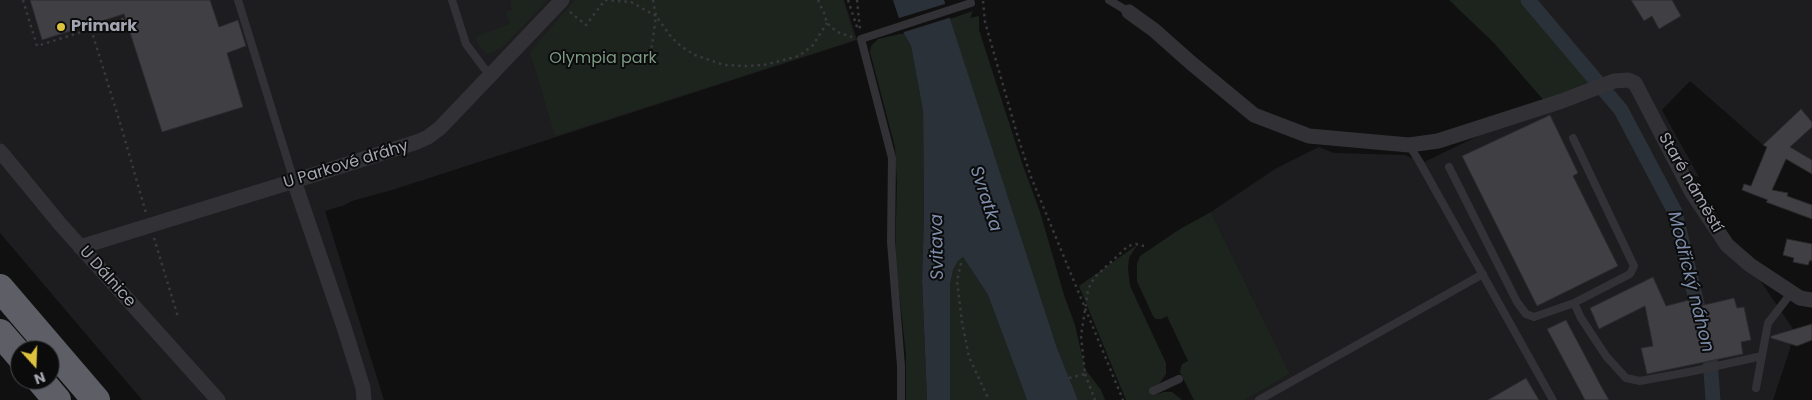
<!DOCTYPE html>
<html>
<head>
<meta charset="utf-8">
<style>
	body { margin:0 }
	#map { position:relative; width:1812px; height:400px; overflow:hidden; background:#101011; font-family:Poppins,sans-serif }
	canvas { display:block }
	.north { position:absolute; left:10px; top:340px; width:50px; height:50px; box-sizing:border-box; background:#0b0b0c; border:1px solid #48494e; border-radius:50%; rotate:160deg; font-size:14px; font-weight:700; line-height:20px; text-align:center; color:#a3a5b1 }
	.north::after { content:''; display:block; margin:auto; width:18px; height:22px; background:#ddc23d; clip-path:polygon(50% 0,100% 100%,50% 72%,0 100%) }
</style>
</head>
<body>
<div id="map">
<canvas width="1812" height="400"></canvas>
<div class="north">N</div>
</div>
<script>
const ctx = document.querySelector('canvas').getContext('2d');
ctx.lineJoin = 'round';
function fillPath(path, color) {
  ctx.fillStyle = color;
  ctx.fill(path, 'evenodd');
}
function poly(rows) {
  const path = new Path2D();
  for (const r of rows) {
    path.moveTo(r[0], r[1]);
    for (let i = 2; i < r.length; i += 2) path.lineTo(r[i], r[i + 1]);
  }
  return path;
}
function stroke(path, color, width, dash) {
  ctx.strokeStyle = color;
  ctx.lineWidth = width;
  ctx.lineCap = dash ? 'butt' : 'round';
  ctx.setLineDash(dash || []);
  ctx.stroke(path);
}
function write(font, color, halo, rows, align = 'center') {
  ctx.font = font + ' Poppins,sans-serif';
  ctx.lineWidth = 4;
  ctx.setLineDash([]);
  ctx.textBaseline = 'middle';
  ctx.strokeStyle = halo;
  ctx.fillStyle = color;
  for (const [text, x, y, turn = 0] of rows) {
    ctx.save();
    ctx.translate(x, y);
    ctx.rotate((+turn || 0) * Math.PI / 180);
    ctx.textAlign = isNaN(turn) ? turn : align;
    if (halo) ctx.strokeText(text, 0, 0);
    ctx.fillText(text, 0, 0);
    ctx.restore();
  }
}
const built = poly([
	[0,0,844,0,857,40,392,190,352,201,345,205,325,211,384,400,142,400,0,233],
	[1537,0,1812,0,1812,174,1763,145,1690,81,1662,110,1699,177,1688,174,1793,329,1790,349,1773,400,1558,400,1504,306,1557,400,1245,400,1290,374,1211,212,1275,169,1319,147,1334,153,1405,155,1422,163,1582,86,1602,78]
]);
const green = poly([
	[513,0,547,0,503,47,491,53,486,53,478,44,476,39,477,36,510,24,506,12,512,10,510,1],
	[575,0,843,0,855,40,555,136,530,52],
	[1449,0,1537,0,1602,78,1546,103,1494,43],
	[973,11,970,18,979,16,979,30,1022,163,1040,212,1064,295,1075,325,1085,369,1101,390,1105,400,1078,400,1057,348,950,19],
	[900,34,904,34,911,46,923,111,924,213,922,281,927,400,906,400,906,355,895,255,897,184,895,147,870,52,871,46,878,39],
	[1211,212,1290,374,1245,400,1194,400,1180,372,1182,364,1188,361,1167,316,1161,319,1156,319,1153,316,1137,281,1137,264,1140,256,1180,229],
	[1137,245,1129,258,1128,269,1130,286,1166,363,1166,374,1159,384,1149,390,1152,396,1164,392,1172,392,1182,400,1126,400,1079,286],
	[963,257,988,295,1027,400,950,400,950,285,953,270,958,261]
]);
const water = poly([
	[893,0,944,0,1057,348,1078,400,1027,400,988,295,963,257,958,261,953,270,950,285,950,400,927,400,922,281,924,213,923,111,911,46,904,34]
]);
const pier = poly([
	[948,3,952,17,901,33,896,19]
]);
const canal = poly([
	[1528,0,1621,110,1675,212,1710,358,1713,400]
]);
const building = poly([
	[30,0,210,0,219,27,238,20,246,46,227,53,243,107,162,132,124,14,42,40,30,0],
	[1631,0,1672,0,1681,16,1659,29,1652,16,1644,21,1631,0],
	[1801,109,1812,122,1812,127,1790,147,1812,160,1812,174,1786,159,1772,190,1788,193,1787,196,1812,205,1812,219,1766,202,1768,200,1742,190,1744,184,1751,186,1767,147,1763,145,1801,109],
	[1550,115,1578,173,1573,176,1618,266,1537,306,1462,156,1550,115],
	[1787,239,1812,244,1812,261,1810,260,1808,265,1793,262,1794,258,1783,255,1787,239],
	[1653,277,1666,306,1689,300,1691,308,1734,298,1737,308,1744,307,1751,340,1741,342,1743,354,1647,374,1641,348,1653,346,1645,306,1599,329,1590,308,1653,277],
	[1566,320,1601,386,1609,400,1585,400,1547,329,1566,320],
	[1812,324,1812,340,1797,346,1771,338,1771,336,1812,324],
	[1526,378,1539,400,1488,400,1526,378]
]);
const path = poly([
	[23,0,37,46,126,18],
	[653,0,656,16,672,38,682,47,695,55,724,65,745,66,764,65,799,56,813,45,827,23],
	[818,0,824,13,827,23,837,32,852,37],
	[848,0,858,30],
	[857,0,860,30],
	[983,1,985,22,1017,134,1031,177,1123,400],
	[570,12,586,25,605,0,631,2,656,16,652,46,644,60],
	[91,29,121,126,146,213],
	[154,238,178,317],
	[961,263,957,281,962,322,969,357,989,400],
	[1085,374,1095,400],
	[1069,378,1085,374,1081,336,1088,290,1091,283,1096,276,1128,246,1136,244,1144,246]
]);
const lane = poly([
	[238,0,294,181],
	[452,0,466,44,490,76],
	[1109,0,1129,12],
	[1409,145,1419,161,1553,400],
	[1449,167,1517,302,1526,314,1534,317,1574,303,1630,274,1634,266,1573,138],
	[1574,303,1581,318,1606,356,1626,378,1640,381,1694,371,1762,356],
	[1756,388,1768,323,1792,292],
	[1153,391,1179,379],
	[901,400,901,366,891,242,892,158,861,39,971,3],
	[1259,400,1483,274]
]);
const street = poly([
	[1129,12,1154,30,1190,62,1254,115,1309,136,1409,145,1438,141,1562,101,1614,81,1628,80,1635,83,1691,191,1727,245,1750,265,1800,298,1812,300],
	[0,151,60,224,218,400],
	[294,181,344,327,363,388,364,400],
	[80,247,294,181,417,142,428,137,440,128,562,0]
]);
const highway = poly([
	[0,288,96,400],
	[0,333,20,356],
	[40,380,57,400]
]);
const markers = [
	[61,27,5,"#ddc23d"]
];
const poiNames = [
	["Primark",71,27]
];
const parkNames = [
	["Olympia park",603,59]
];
const streetNames = [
	["U Parkové dráhy",346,165,-17],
	["Staré náměstí",1690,183,60],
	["U Dálnice",107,277,48]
];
const waterNames = [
	["Svratka",985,199,72],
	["Svitava",938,247,-91],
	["Modřický náhon",1690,282,76]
];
fillPath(built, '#1d1c1e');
fillPath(green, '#1d241e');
fillPath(water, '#2b3138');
fillPath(pier, '#101011');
stroke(canal, '#2b3138', 15);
fillPath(building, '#404044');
stroke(building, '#2b2a2d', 1);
stroke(path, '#38383d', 2.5, [2.5, 4]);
stroke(lane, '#323236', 8);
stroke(street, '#323236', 15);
stroke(highway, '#5e5f66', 28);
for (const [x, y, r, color] of markers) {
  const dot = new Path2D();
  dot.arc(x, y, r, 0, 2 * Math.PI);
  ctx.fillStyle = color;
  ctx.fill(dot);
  stroke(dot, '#0b0b0c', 2);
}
write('bold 16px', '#a3a5b1', '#0b0b0c', poiNames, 'left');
write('16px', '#7c9a83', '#0b0b0c', parkNames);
write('16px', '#a3a5b1', '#0b0b0c', streetNames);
write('italic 18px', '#7d8da9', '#0b0b0c', waterNames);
</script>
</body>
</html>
